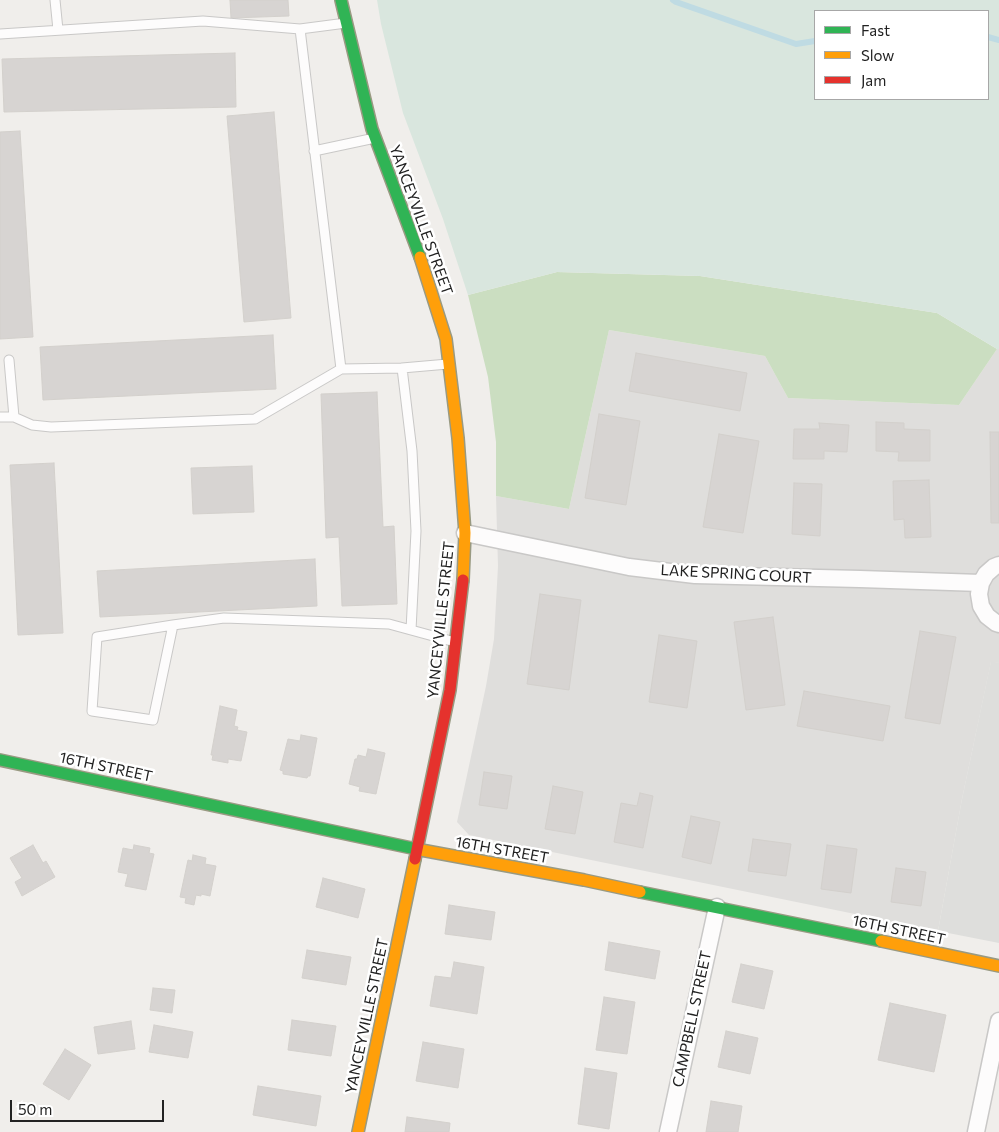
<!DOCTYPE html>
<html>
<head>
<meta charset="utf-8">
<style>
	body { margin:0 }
	#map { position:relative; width:999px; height:1132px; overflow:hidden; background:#f0eeeb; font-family:Commissioner,sans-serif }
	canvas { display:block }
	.legend { position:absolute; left:814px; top:10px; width:175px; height:90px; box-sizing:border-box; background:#fff; border:1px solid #a7a7a7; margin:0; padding:6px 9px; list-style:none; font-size:15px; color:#222 }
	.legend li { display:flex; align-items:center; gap:10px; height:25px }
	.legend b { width:25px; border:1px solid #a7a7a7 }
	.scale { position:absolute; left:10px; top:1100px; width:154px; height:22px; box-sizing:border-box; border:2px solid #222; border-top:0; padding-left:6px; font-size:15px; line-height:18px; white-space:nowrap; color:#222; -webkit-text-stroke:4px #fff; paint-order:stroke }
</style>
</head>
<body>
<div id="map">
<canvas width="999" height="1132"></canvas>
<ul class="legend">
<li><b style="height:6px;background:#30b455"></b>Fast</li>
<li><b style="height:6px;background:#ff9f0a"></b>Slow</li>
<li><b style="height:6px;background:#e5322d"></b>Jam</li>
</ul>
<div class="scale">50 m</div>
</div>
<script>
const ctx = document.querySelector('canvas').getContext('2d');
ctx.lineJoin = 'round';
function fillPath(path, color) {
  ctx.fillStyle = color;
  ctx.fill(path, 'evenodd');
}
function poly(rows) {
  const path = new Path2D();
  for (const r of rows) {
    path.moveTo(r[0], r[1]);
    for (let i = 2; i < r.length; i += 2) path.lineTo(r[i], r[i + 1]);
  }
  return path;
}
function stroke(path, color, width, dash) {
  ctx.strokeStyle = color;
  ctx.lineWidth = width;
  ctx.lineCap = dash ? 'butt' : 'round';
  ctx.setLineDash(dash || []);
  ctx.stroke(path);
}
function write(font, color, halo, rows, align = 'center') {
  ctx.font = font + ' Commissioner,sans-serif';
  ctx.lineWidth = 5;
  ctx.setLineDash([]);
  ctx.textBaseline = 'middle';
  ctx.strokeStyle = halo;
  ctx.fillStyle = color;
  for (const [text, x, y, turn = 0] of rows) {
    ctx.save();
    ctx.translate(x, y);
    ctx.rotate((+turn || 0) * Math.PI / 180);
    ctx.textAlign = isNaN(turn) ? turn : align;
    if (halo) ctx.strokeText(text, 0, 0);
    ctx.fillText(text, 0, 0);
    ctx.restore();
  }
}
const residential = poly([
	[609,330,765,356,788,398,959,405,997,349,999,349,999,663,991,662,962,799,938,931,469,835,457,822,486,686,494,639,498,566,496,496,569,509]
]);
const religious = poly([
	[991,661,999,663,999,943,938,931,962,799]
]);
const forest = poly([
	[557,272,700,276,937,313,997,349,959,405,788,398,765,356,609,330,569,509,496,496,496,442,488,377,468,295]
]);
const wetland = poly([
	[377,0,999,0,999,349,997,349,937,313,700,276,557,272,468,295,443,219,403,113,381,24],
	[815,11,988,11,988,99,815,99]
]);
const stream = poly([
	[673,0,676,2,796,44,815,41],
	[988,37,999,40]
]);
const building = poly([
	[230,0,288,0,289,16,231,18,230,0],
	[235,53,236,107,4,112,2,59,235,53],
	[274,112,291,318,244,322,227,116,274,112],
	[20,131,33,337,0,339,0,132,20,131],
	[273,335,276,389,43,400,40,347,273,335],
	[636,353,747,373,740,411,629,391,636,353],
	[377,392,383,527,394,526,397,604,342,606,339,537,326,538,321,394,377,392],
	[599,414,640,421,626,505,585,498,599,414],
	[876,422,904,423,904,429,930,430,930,461,898,461,899,452,876,451,876,422],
	[819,423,849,425,847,452,824,451,824,459,793,459,794,429,820,429,819,423],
	[990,432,999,432,999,523,991,523,990,432],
	[719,434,759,441,743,533,703,527,719,434],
	[54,463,63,633,18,635,10,465,54,463],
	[252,466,254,512,193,514,191,468,252,466],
	[929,480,931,537,905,538,904,519,894,520,893,481,929,480],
	[794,483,822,484,820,536,792,534,794,483],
	[315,559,317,606,100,617,97,571,315,559],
	[540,594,581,600,569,690,527,684,540,594],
	[773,617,785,705,746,710,734,622,773,617],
	[920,631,956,637,940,724,905,718,920,631],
	[659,635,697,641,687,708,649,702,659,635],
	[804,691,890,706,883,741,797,726,804,691],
	[220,706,237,710,234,726,238,727,237,730,247,732,241,761,228,759,228,763,212,760,213,755,211,755,220,706],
	[301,735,317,738,310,776,308,776,307,778,283,774,283,771,280,770,288,739,300,741,301,735],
	[368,749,385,753,376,794,359,791,360,787,349,784,355,759,357,759,358,755,366,757,368,749],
	[484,772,512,776,507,809,479,805,484,772],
	[553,786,583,792,575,834,545,829,553,786],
	[640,793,653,796,643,848,614,842,621,803,637,806,640,793],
	[691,816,720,822,711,864,682,857,691,816],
	[753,839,791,844,786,876,748,871,753,839],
	[33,845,43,863,46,861,55,877,22,896,15,882,22,878,10,858,33,845],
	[134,845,150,848,149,853,154,854,146,890,125,886,128,874,118,872,123,848,133,850,134,845],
	[827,845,857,849,851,893,821,889,827,845],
	[193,855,206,858,205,864,216,866,210,896,201,894,201,896,196,895,194,905,185,903,186,898,180,897,188,860,192,861,193,855],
	[896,868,926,872,921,906,891,902,896,868],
	[323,878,365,889,358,918,316,907,323,878],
	[449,905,495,912,491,940,445,934,449,905],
	[609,942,660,951,655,979,605,970,609,942],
	[307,950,351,957,346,985,302,978,307,950],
	[454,962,484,967,477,1014,430,1006,435,976,451,978,454,962],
	[741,964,773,971,764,1009,732,1002,741,964],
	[153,988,175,990,172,1013,150,1010,153,988],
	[604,997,635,1002,627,1054,596,1050,604,997],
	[890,1003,946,1015,934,1072,878,1060,890,1003],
	[292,1020,336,1026,331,1056,288,1050,292,1020],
	[131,1021,135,1049,98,1054,94,1027,131,1021],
	[154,1025,193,1032,188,1058,149,1052,154,1025],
	[726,1031,758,1038,750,1074,718,1067,726,1031],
	[423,1042,464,1049,458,1088,416,1081,423,1042],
	[65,1049,91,1065,69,1100,43,1084,65,1049],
	[585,1068,617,1073,609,1129,578,1124,585,1068],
	[258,1086,321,1096,316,1126,253,1115,258,1086],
	[711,1101,742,1106,738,1132,706,1132,711,1101],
	[407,1117,450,1123,449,1132,405,1132,407,1117]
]);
const lane = poly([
	[55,0,58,30],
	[346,23,300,29,341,369,402,368,448,364],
	[0,34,203,21,300,29],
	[314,151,375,138],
	[9,360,14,417,32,425,51,427,255,419,341,369],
	[402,368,412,451,416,531,411,630],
	[0,417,14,417],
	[173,625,153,720,92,711,97,637,173,625,224,618,389,624,455,642]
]);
const street = poly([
	[465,533,629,567,695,575,860,579,981,583],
	[999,565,994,567,986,574,981,583,979,594,981,606,987,616,996,623,999,624],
	[668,1132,717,907],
	[976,1132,999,1021]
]);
const fast = poly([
	[341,0,372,129,420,257],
	[0,760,421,850],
	[640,892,881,941]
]);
const slow = poly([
	[420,257,446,339,458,438,465,533,463,580],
	[421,850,584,880,640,892],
	[881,941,999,966],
	[358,1132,415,859]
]);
const jam = poly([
	[415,859,450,690,463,580]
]);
const streetNames = [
	["YANCEYVILLE STREET",421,220,70],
	["LAKE SPRING COURT",736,574,3],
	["YANCEYVILLE STREET",441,620,-84],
	["16TH STREET",106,767,12],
	["16TH STREET",502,850,10],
	["16TH STREET",899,930,12],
	["YANCEYVILLE STREET",367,1016,-78],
	["CAMPBELL STREET",692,1019,-78]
];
fillPath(residential, '#dfdedc');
fillPath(religious, '#dededc');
fillPath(forest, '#cbdec1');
fillPath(wetland, '#d9e6de');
stroke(stream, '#bfdbe3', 6);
fillPath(building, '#d7d4d2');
stroke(building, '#d3d0cc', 1);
stroke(lane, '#c9c8c7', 11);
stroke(street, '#c9c8c7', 19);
stroke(fast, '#999a82', 14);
stroke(slow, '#999a82', 14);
stroke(jam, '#999a82', 14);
stroke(lane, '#fdfcfc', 9);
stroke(street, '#fdfcfc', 16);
stroke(fast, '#30b455', 11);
stroke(slow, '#ff9f0a', 11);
stroke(jam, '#e5322d', 11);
write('15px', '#222', '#fff', streetNames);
</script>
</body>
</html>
